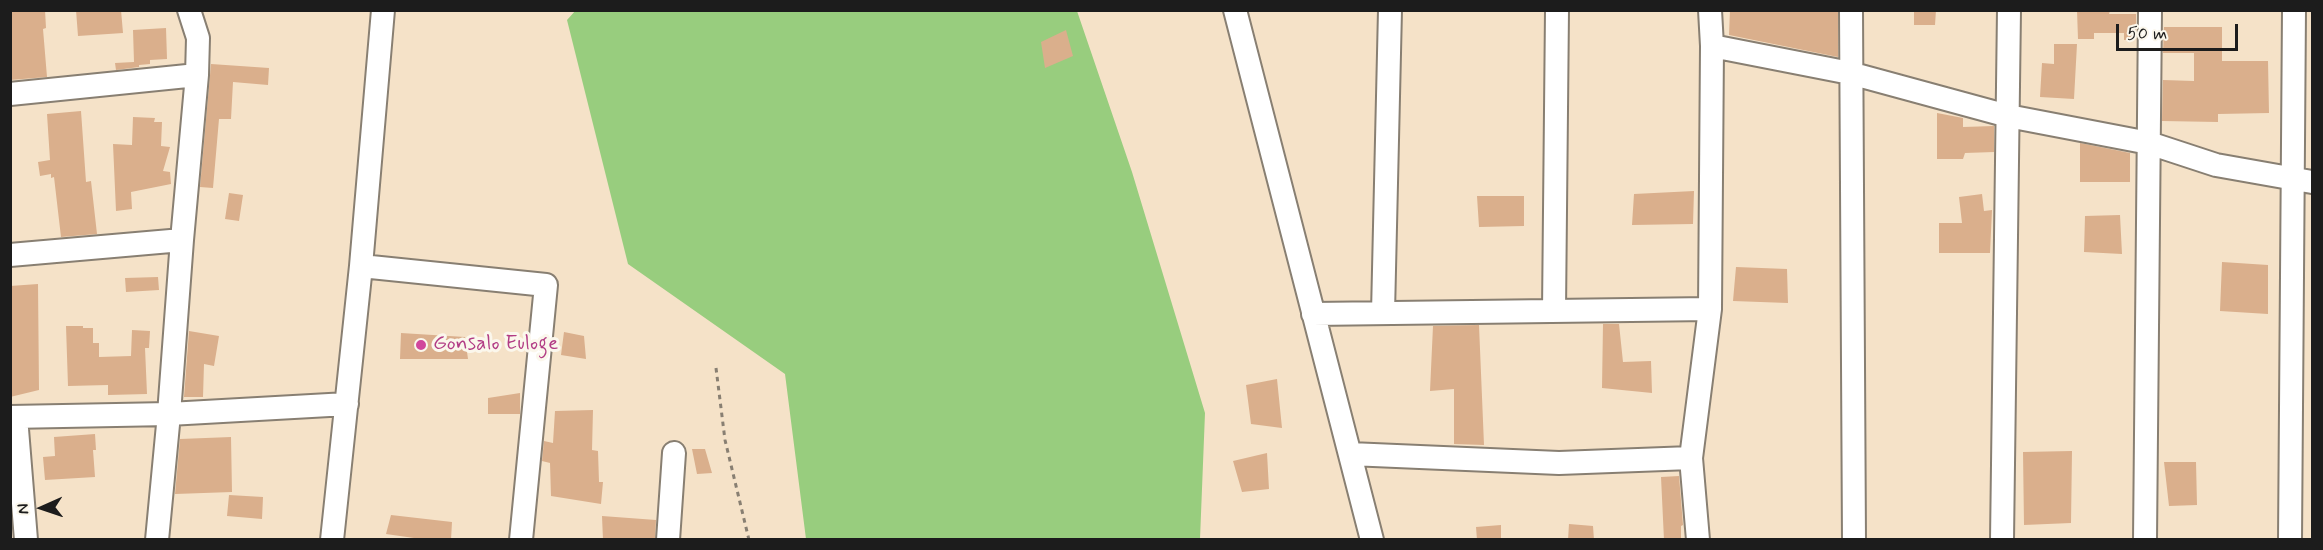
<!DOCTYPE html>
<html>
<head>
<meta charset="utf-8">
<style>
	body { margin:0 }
	#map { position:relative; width:2323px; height:550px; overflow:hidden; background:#f5e2c8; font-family:Mynerve,sans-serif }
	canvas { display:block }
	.frame { position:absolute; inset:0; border:12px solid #1c1c1c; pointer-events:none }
	.north { position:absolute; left:12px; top:478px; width:60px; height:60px; -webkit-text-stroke:4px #fbf7ec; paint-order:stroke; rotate:267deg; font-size:16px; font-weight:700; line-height:24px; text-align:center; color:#1c1c1c }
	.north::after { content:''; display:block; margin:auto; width:21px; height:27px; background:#1c1c1c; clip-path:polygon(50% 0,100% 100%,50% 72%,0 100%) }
	.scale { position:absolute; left:2116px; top:24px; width:122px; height:27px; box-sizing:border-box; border:3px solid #1c1c1c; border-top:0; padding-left:8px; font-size:18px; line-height:21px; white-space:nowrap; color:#1c1c1c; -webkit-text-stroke:4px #fbf7ec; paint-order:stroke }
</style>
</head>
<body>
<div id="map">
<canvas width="2323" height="550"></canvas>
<div class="frame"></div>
<div class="north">N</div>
<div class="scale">50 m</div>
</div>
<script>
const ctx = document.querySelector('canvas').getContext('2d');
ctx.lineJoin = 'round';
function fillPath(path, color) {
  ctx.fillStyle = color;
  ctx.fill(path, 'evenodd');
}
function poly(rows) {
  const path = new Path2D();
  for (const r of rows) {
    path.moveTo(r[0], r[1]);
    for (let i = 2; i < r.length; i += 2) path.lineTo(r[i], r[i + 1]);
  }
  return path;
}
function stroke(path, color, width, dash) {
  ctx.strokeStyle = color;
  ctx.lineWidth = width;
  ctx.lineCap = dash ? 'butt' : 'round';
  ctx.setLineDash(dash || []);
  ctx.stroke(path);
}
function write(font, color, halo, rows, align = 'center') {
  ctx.font = font + ' Mynerve,sans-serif';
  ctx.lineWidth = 6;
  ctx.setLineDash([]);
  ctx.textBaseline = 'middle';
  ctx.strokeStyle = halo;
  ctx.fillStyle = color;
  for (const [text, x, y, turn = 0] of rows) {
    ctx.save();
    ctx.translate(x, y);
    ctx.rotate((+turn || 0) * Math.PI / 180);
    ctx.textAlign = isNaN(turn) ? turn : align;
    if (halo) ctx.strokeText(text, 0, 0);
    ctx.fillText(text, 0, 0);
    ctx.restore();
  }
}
const green = poly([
	[576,10,1077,11,1132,172,1205,413,1200,539,806,539,785,374,628,264,567,20]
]);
const building = poly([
	[45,10,46,28,43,29,47,77,10,80,10,12],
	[76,10,121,10,123,33,78,36],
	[1730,10,1838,10,1838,57,1729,35],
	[1914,10,1936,10,1935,25,1914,25],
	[2077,10,2110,11,2109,14,2136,14,2136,39,2124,40,2124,33,2094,33,2094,39,2078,39],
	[2164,27,2222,27,2222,61,2268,61,2269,113,2218,114,2218,122,2162,121,2163,80,2194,81,2194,53,2163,53],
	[166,28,167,59,150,60,150,64,139,65,139,67,116,70,115,63,134,62,133,30],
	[1066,30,1073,56,1045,68,1041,42],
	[2054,44,2077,44,2074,99,2040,97,2042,63,2054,64],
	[211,64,269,68,268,85,233,82,231,119,219,119,213,188,200,187],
	[81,111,86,182,91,181,97,234,61,237,54,177,51,178,51,174,40,176,38,162,50,160,47,114],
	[1937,113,1963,118,1963,127,1994,126,1994,152,1965,153,1963,159,1937,159],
	[133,117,155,118,154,122,162,122,161,146,170,147,163,171,170,172,171,184,131,192,132,209,116,211,113,144,132,145],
	[2080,143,2130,153,2130,182,2080,182],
	[1694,191,1693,224,1632,225,1634,194],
	[229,193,243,195,239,221,225,219],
	[1982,194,1984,211,1992,210,1990,253,1939,253,1939,223,1962,223,1959,197],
	[1477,196,1524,196,1524,226,1479,227],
	[2120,215,2122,254,2084,252,2085,216],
	[2222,262,2268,265,2268,314,2220,311],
	[1736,267,1787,269,1788,303,1733,301],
	[158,277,159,290,126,292,125,278],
	[38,284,39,390,10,397,10,286],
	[1603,324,1619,324,1623,362,1651,361,1652,393,1602,388],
	[1479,325,1484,445,1454,444,1454,389,1430,391,1433,326],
	[66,326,83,326,83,328,93,328,93,343,99,343,99,357,131,356,132,330,150,331,149,348,145,348,147,394,108,395,108,385,68,386],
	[189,331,219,336,214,366,204,364,203,397,184,397],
	[564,332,584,336,586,359,561,355],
	[401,333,465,337,468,359,400,359],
	[1277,379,1282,428,1251,424,1246,385],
	[520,393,520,414,488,414,488,398],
	[593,410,592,450,598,451,599,482,603,482,601,504,551,496,550,463,542,461,544,441,553,443,555,411],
	[95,434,96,450,93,450,95,477,45,480,43,457,55,456,54,437],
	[231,437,232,492,175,494,180,439],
	[692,449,705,449,712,473,697,474],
	[2072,451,2071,523,2024,525,2023,452],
	[1267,453,1269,489,1242,492,1233,461],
	[2164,462,2196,462,2197,505,2169,506],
	[1679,476,1683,525,1681,526,1681,540,1664,540,1661,477],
	[229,495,263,497,262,519,227,516],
	[391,515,452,522,451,540,428,540,386,534],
	[602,516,656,520,655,540,603,540],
	[1569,524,1593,526,1594,540,1568,540],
	[1501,525,1501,540,1477,540,1476,527]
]);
const path = poly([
	[716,368,725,440,749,540]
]);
const minor = poly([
	[1235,10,1372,540],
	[1851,10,1854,540],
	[1712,46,1850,73,2008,116,2149,143,2216,165,2312,182],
	[10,94,197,75],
	[10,255,182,240],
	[361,266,546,285,521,540],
	[1554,311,1557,10],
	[1383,313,1390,10],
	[1313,314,1710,309],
	[10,417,169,414,347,404],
	[16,417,26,540],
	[1350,454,1559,463,1691,458],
	[157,540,169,414,182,240,197,75,198,38,189,10],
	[332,540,361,266,383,10],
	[668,540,674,453],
	[1698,540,1691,458,1710,309,1712,46,1710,10],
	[2002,540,2009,10],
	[2145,540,2150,10],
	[2290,540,2294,10]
]);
const markers = [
	[421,345,6,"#d1479c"]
];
const hotelNames = [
	["Gonsalo Euloge",433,345]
];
fillPath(green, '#98cd7e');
fillPath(building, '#daaf8c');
stroke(minor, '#887f72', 26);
stroke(path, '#887f72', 3, [4.5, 4.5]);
stroke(minor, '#fff', 22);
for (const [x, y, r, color] of markers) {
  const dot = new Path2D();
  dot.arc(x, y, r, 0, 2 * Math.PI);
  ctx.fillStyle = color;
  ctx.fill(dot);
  stroke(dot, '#fbf7ec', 2);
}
write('21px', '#b23c85', '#fbf7ec', hotelNames, 'left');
</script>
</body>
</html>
